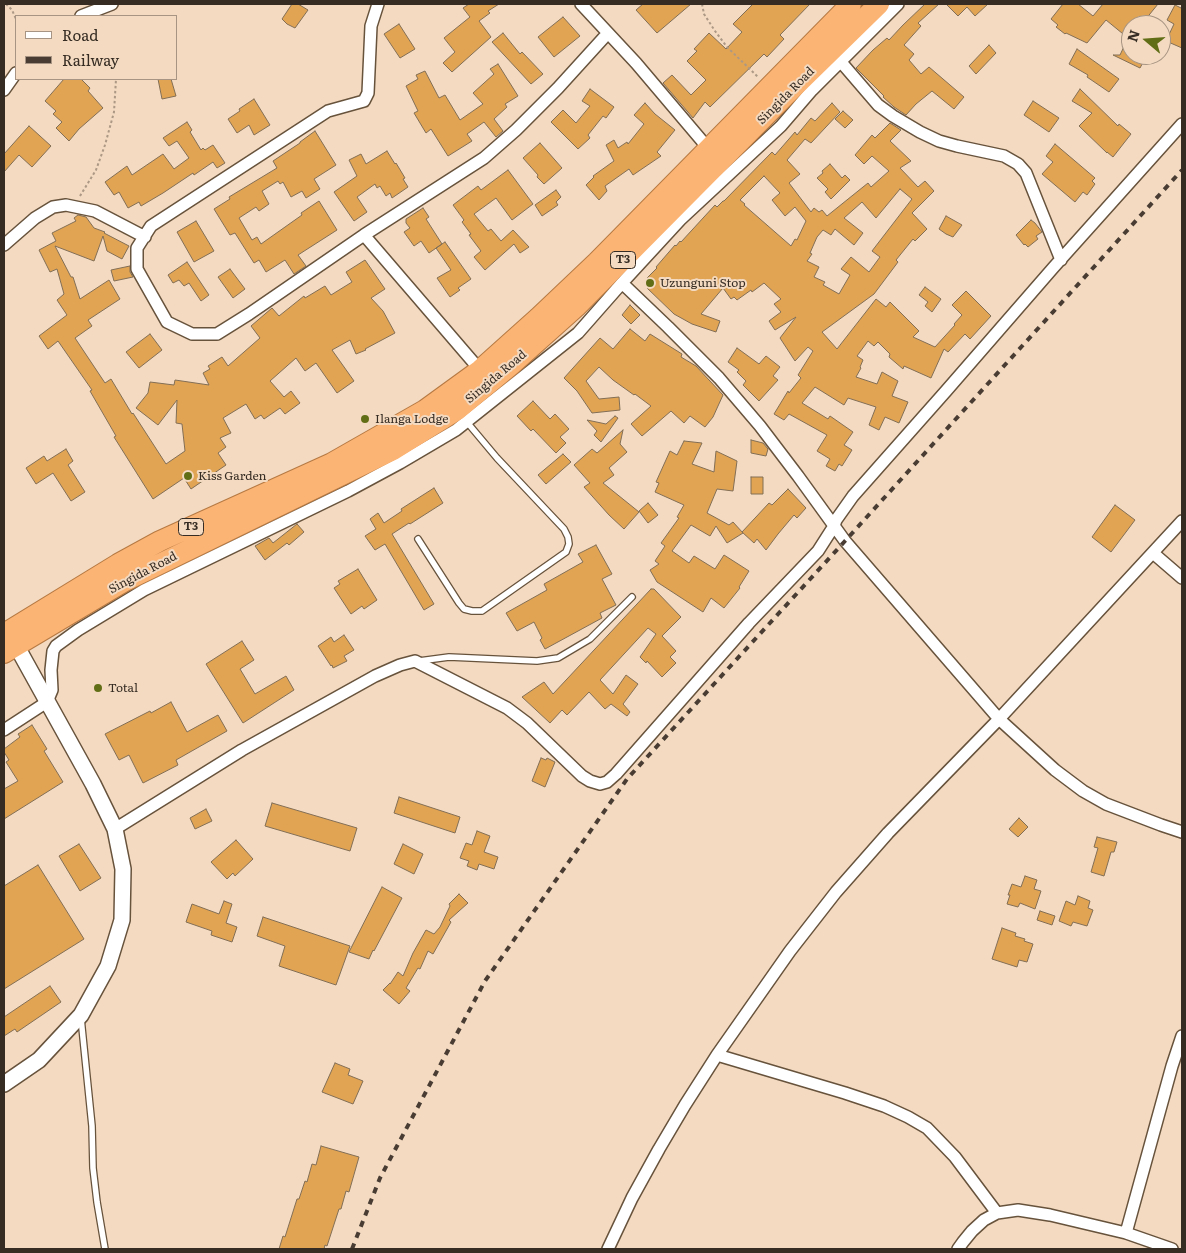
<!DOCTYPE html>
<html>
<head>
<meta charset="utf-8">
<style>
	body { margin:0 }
	#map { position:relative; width:1186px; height:1253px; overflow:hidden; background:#f3dac1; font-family:Literata,serif }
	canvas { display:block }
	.frame { position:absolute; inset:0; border:5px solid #362c23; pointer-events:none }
	.legend { position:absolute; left:15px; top:15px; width:162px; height:65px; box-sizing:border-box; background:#f3dac1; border:1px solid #a79482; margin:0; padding:6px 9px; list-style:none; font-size:15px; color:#362c23 }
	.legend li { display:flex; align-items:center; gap:10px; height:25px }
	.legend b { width:25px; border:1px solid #a79482 }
	.north { position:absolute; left:1121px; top:15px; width:50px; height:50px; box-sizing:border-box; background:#f3dac1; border:1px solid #a79482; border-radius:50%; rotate:288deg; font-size:14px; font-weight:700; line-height:20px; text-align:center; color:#362c23 }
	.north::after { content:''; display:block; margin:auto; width:18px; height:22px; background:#626e16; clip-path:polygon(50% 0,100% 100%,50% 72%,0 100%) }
</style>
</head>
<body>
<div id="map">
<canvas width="1186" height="1253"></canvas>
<div class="frame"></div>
<ul class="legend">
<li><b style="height:6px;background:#fff"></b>Road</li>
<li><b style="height:6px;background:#493d33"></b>Railway</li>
</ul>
<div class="north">N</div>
</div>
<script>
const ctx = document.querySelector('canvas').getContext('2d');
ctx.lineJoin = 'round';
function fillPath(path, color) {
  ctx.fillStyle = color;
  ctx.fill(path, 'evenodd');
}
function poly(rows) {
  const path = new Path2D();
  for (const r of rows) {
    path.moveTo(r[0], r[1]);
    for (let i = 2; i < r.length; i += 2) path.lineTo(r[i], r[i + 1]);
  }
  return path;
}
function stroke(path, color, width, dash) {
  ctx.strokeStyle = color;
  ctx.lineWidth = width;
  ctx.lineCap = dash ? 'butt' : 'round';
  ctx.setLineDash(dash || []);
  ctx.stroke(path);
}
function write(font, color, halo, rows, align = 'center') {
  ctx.font = font + ' Literata,serif';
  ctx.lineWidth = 4;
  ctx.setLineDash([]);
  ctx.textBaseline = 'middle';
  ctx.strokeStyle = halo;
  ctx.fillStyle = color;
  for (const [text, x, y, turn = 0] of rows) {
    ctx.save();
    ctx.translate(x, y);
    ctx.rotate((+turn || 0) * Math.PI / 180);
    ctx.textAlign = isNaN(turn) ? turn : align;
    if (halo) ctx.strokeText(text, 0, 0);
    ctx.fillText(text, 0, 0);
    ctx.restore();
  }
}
const building = poly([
	[292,4,298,4,308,10,295,28,287,24,282,19,292,4],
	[469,4,499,4,488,11,490,13,479,21,491,37,452,72,443,63,455,52,444,38,470,17,463,8,469,4],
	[643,4,691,4,657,33,636,10,643,4],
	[753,4,810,4,780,35,784,39,767,57,764,54,710,107,705,102,693,118,663,83,672,75,691,95,706,80,687,61,697,51,694,49,709,33,726,49,742,32,733,24,753,4],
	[925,4,939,4,918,23,921,26,904,45,914,54,909,60,921,74,929,67,964,97,954,109,932,91,916,104,906,115,894,107,883,97,884,96,856,68,873,50,887,38,889,40,903,25,925,4],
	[946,4,988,4,975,16,967,7,958,16,946,4],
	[1063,4,1078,4,1093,16,1103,4,1158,4,1141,25,1131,25,1131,55,1147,55,1140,68,1113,55,1120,55,1128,38,1106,20,1087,43,1066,33,1065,34,1056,27,1058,25,1051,19,1063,4],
	[1175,5,1181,8,1182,5,1182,48,1166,41,1174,24,1167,20,1175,5],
	[563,17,580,36,554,57,538,37,563,17],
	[399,24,415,49,400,58,384,34,399,24],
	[503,33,520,54,522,52,543,74,531,84,492,42,503,33],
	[989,45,996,53,976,74,969,66,989,45],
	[1077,49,1119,79,1109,92,1087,77,1088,75,1069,64,1077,49],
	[498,64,518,96,505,104,507,107,494,119,503,131,496,137,484,122,467,134,472,141,448,156,431,129,426,133,414,113,418,111,406,86,418,79,416,75,425,71,439,98,445,95,460,120,483,104,473,93,494,74,490,69,498,64],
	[64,79,81,79,90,88,88,91,103,108,79,129,69,141,56,128,62,122,53,114,56,111,45,101,64,79],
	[158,79,171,79,176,96,162,99,158,79],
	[590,89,614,107,606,118,603,116,588,135,590,138,578,149,551,122,563,110,576,123,590,106,582,101,590,89],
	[1080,89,1118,126,1119,124,1131,134,1113,157,1107,152,1107,153,1079,126,1092,113,1072,101,1080,89],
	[254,99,270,125,254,135,249,125,237,133,228,119,240,111,239,109,254,99],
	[1033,101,1059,118,1049,132,1024,115,1033,101],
	[645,103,655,114,675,130,657,152,661,156,633,175,629,169,605,186,607,191,599,200,586,185,594,177,593,176,614,161,606,145,614,140,618,148,627,142,628,144,644,124,634,115,645,103],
	[832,103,840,112,811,143,805,139,787,160,800,174,789,183,811,212,814,208,819,212,822,210,827,216,868,183,871,187,889,171,872,156,864,164,855,155,872,135,875,138,890,123,901,130,890,141,911,161,900,168,918,187,925,181,934,191,912,213,927,229,915,241,913,239,896,260,898,262,874,294,822,332,837,349,876,299,886,307,890,302,919,331,913,337,935,347,955,325,954,324,962,315,952,305,966,291,991,316,970,339,965,334,948,352,944,349,931,378,904,366,903,369,889,357,890,354,878,342,874,346,868,341,857,356,863,360,860,367,861,368,856,377,877,384,882,372,898,381,892,396,908,402,899,423,885,417,879,430,869,425,876,407,848,398,844,405,815,387,802,403,828,419,830,416,853,432,844,445,852,450,842,466,839,464,835,471,826,466,830,459,817,451,827,435,789,414,784,420,774,414,788,391,789,393,801,378,798,375,813,351,808,347,795,361,780,338,796,317,775,330,769,321,781,312,774,304,781,299,764,283,752,292,751,290,737,300,734,297,731,299,723,288,701,314,720,321,716,332,692,324,674,314,647,288,653,283,647,278,657,268,656,267,675,245,676,246,680,241,681,242,715,205,717,207,723,201,724,201,772,152,775,155,795,132,797,135,811,118,815,121,832,103],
	[764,176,780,193,772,200,785,216,795,207,806,221,797,240,795,239,791,246,744,205,745,204,740,200,764,176],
	[900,189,912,199,872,251,880,257,869,272,851,257,841,269,850,275,839,294,823,285,825,282,814,277,819,267,807,261,812,254,810,253,817,237,823,230,831,235,835,229,854,245,863,233,844,218,862,202,876,218,900,189],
	[843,111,853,120,845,128,835,119,843,111],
	[187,122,192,130,190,132,201,150,203,148,205,150,213,145,225,163,217,168,213,162,194,175,193,173,163,193,141,206,139,202,128,208,119,192,114,195,105,182,127,166,132,175,163,154,174,169,189,158,177,141,169,146,163,138,187,122],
	[29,126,51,146,32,167,19,155,4,172,4,154,29,126],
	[315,131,336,165,314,179,320,189,306,198,302,191,291,197,283,182,280,184,278,181,262,191,269,204,259,211,256,207,239,218,252,240,257,237,261,244,302,215,301,213,319,201,337,230,298,255,306,266,294,274,285,260,266,272,259,260,254,263,235,233,230,235,214,209,230,199,229,197,277,168,273,161,300,143,300,142,315,131],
	[540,143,562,168,544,184,537,177,538,175,523,158,540,143],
	[1055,144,1095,178,1092,181,1095,184,1087,195,1083,192,1075,202,1042,174,1053,162,1046,156,1055,144],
	[387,151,395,164,396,163,405,178,403,179,408,187,392,198,390,193,386,196,380,186,377,188,375,184,357,197,367,212,354,221,334,192,357,176,349,160,361,154,366,164,387,151],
	[830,164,842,178,845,175,850,180,831,199,825,192,828,189,817,178,823,173,822,171,830,164],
	[508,170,533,204,512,220,496,198,474,214,488,231,491,229,501,241,513,230,529,247,520,253,514,244,485,270,474,257,481,251,469,235,471,234,462,222,464,220,453,205,478,186,481,190,508,170],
	[556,190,561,197,556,202,558,205,542,216,535,205,556,190],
	[423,208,429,217,426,219,442,244,429,253,421,241,414,246,404,232,410,228,406,223,406,219,423,208],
	[78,215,86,217,94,228,105,232,104,233,129,246,122,259,107,251,103,236,94,261,55,246,71,277,73,277,80,299,109,280,120,299,88,320,92,326,75,338,105,383,111,379,132,414,133,413,166,464,185,451,182,424,176,423,177,400,158,425,136,408,148,393,150,382,174,385,175,380,209,385,203,373,210,369,208,366,222,357,228,366,260,338,251,326,272,308,279,316,304,296,305,298,325,286,331,295,352,282,346,272,365,260,385,289,371,298,383,311,395,333,365,349,366,350,356,354,350,340,332,350,354,381,337,393,316,363,305,371,296,358,270,381,284,397,291,391,300,403,285,414,280,408,264,419,261,415,255,419,246,404,223,418,231,433,220,438,226,447,218,453,226,465,191,489,184,478,153,499,114,437,116,436,90,391,92,390,58,341,48,349,39,336,67,315,57,300,64,294,57,269,50,272,39,250,56,241,52,233,76,221,74,218,78,215],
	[946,216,962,225,953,237,946,234,939,229,946,216],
	[1031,220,1035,223,1042,232,1036,236,1038,239,1028,247,1025,244,1024,245,1016,235,1031,220],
	[196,221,214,251,194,262,177,232,196,221],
	[445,242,471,279,458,288,460,290,450,297,437,278,451,270,436,248,445,242],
	[187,262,209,295,201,301,189,283,184,286,179,280,173,283,168,275,187,262],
	[130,266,130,272,133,277,114,281,111,270,130,266],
	[230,269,245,289,233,298,218,277,230,269],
	[925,287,941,299,932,312,925,306,928,302,919,295,925,287],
	[630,305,640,315,631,324,622,315,630,305],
	[630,329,645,341,650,334,682,354,681,357,696,366,723,395,713,417,705,427,690,416,684,423,671,411,642,436,631,424,651,406,635,394,634,395,613,380,599,367,586,381,599,399,619,397,620,410,592,413,577,391,564,378,600,338,613,349,630,329],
	[150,334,162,350,139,368,126,352,150,334],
	[737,348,759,364,766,356,780,367,773,376,778,380,759,401,743,385,746,381,737,372,739,370,728,362,737,348],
	[533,401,550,419,555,414,569,429,560,437,566,443,556,453,533,429,531,431,517,416,533,401],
	[615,416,618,418,601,442,594,435,597,431,587,420,606,424,615,416],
	[623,430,620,444,627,452,609,468,614,475,603,483,639,512,624,529,609,515,584,487,590,483,574,465,592,449,597,453,623,430],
	[751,440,763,443,768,449,766,456,751,453,751,440],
	[684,441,702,443,692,464,714,472,716,451,737,461,733,491,717,489,707,513,729,525,733,522,743,533,727,543,716,526,710,536,691,525,672,551,689,563,694,556,715,569,724,555,749,571,739,587,740,588,724,608,711,598,703,612,657,582,650,570,659,564,655,561,665,546,661,543,679,518,677,517,684,505,655,492,659,483,656,482,670,451,677,455,684,441],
	[66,449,73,461,68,465,85,492,71,501,53,473,36,484,26,468,44,456,47,461,66,449],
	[563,454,571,462,546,484,538,475,563,454],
	[751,477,763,477,763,494,751,494,751,477],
	[434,488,443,503,410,524,409,523,392,534,434,604,424,610,385,544,375,550,365,536,376,529,370,519,378,513,384,523,402,511,401,509,434,488],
	[788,489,806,508,797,518,794,515,778,534,766,550,757,539,754,543,742,532,769,503,772,505,788,489],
	[648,503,658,515,648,523,639,511,648,503],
	[1115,505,1135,520,1111,552,1092,537,1115,505],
	[297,524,304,532,289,545,287,543,265,560,255,546,269,538,273,543,297,524],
	[596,545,612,574,602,579,616,605,600,613,602,618,545,649,540,640,542,638,534,622,517,631,506,613,547,590,544,584,583,562,578,554,596,545],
	[358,569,377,600,364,609,362,606,351,614,334,588,340,584,338,581,358,569],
	[651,589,654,589,681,617,662,636,676,651,670,657,676,663,662,677,647,661,646,663,640,657,656,634,648,628,600,680,613,694,626,675,638,684,623,704,630,712,627,716,611,704,605,709,589,692,567,715,562,710,550,723,522,697,544,682,553,694,651,589],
	[344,635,354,650,344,656,347,661,333,668,332,665,331,666,318,646,331,637,334,642,344,635],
	[242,641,254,660,240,669,255,694,286,676,294,690,243,723,206,664,242,641],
	[171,702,187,732,218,715,227,731,176,760,178,765,143,783,129,755,119,760,105,734,150,711,151,713,171,702],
	[32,725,47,749,44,751,63,782,4,819,4,789,18,781,6,762,9,760,4,752,4,749,20,737,18,734,32,725],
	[541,758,546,760,547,758,555,762,545,787,532,781,541,758],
	[399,797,460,817,455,833,394,813,399,797],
	[272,803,357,828,350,851,265,826,272,803],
	[206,809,212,821,195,829,190,818,206,809],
	[1019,818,1028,827,1018,837,1009,829,1019,818],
	[477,831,490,836,484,852,498,857,494,869,479,864,477,870,467,866,469,861,460,858,466,843,472,845,477,831],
	[1097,837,1117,842,1114,852,1111,852,1104,876,1091,872,1098,848,1094,847,1097,837],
	[236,840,253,859,235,876,233,873,227,879,211,862,236,840],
	[79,844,101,878,80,891,59,856,79,844],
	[403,844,423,854,414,874,394,864,403,844],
	[38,865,84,939,4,989,4,886,38,865],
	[1025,876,1037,880,1034,889,1041,891,1035,909,1020,903,1018,907,1007,904,1010,895,1008,895,1012,884,1021,887,1025,876],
	[382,887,402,898,374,951,373,950,369,959,349,952,382,887],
	[459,894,468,903,449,920,451,922,433,954,428,951,420,969,418,968,406,988,410,991,399,1004,383,990,390,983,390,984,398,972,403,976,413,953,426,930,434,934,440,927,450,906,449,904,459,894],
	[1078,896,1090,901,1088,908,1093,910,1087,926,1073,922,1071,926,1059,921,1066,901,1075,905,1078,896],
	[224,901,232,904,226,923,237,927,232,942,211,935,212,931,186,922,192,904,219,914,224,901],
	[1040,911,1055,916,1052,925,1037,920,1040,911],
	[263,917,350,946,336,985,279,966,285,946,257,936,263,917],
	[1002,928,1016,933,1015,936,1025,939,1024,941,1033,944,1027,962,1019,960,1017,967,992,959,1002,928],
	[50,986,61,1002,17,1032,15,1029,4,1036,4,1017,50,986],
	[335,1063,350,1069,348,1075,363,1081,353,1104,322,1092,335,1063],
	[321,1146,359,1157,349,1192,346,1191,341,1209,339,1209,327,1246,325,1245,324,1249,279,1249,283,1236,285,1237,297,1199,299,1199,305,1181,307,1182,312,1164,316,1165,321,1146]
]);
const path = poly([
	[6,4,12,10,16,19],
	[702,4,704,14,715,31,727,47,758,77],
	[80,196,96,170,105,145,114,112,116,79]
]);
const service = poly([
	[418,539,459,603,464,609,472,611,482,611,566,552,569,544,568,537,564,529,497,458,466,421],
	[419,661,449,657,537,661,558,658,590,639,632,597],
	[81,1018,92,1126,93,1168,97,1202,105,1249]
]);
const minor = poly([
	[378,4,371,26,368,93,364,101,328,111,151,226,137,248,137,269,167,322,192,334,217,334,249,314,364,235,484,158,516,130,558,88,608,33],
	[581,4,636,63,708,148],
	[81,16,112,4],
	[841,62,878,105,893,116,920,132,939,141,957,146,1004,156,1018,164,1026,173,1061,260],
	[4,90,16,73],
	[364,235,480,370],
	[4,245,35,218,53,207,66,205,95,211,145,237],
	[622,283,668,327,719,378,760,426,798,476,845,541,999,719,1055,770,1083,791,1106,804,1161,825,1182,832],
	[1153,553,1182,578],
	[4,730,47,702,52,690,51,670,53,651,56,646,78,630,144,590,348,491,400,463,456,430,578,333,622,283,680,220,781,126,812,90,898,4],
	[115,829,242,750,375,676,400,665,415,661,507,708,527,723,582,776,590,781,600,784,607,782,616,774,749,623,818,551,834,526,836,520,853,496,946,391,1053,268,1182,124],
	[717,1055,845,1093,884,1106,908,1117,927,1128,955,1157,997,1213],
	[1126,1233,1172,1066,1182,1036],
	[608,1249,632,1198,659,1149,685,1105,717,1055,790,951,836,892,888,833,999,719,1182,521],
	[958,1249,963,1242,972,1231,984,1220,997,1213,1018,1210,1050,1215,1126,1233,1172,1249]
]);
const tertiary = poly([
	[4,1084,39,1060,81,1015,108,966,122,920,123,869,115,829,93,784,11,636]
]);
const trunk = poly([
	[4,634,118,564,160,541,332,463,425,410,480,370,538,318,597,262,851,4],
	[4,653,125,581,393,450,457,410,511,365,577,306,786,95,879,4]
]);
const rail = poly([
	[352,1249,380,1178,485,981,627,779,845,541,1182,170]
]);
const markers = [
	[650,283,5,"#626e16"],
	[365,419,5,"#626e16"],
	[188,476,5,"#626e16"],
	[98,688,5,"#626e16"]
];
const shields = [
	[623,260,25],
	[191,527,25]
];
const shieldNames = [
	["T3",623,260],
	["T3",191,527]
];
const streetNames = [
	["Singida Road",786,96,-45],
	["Singida Road",496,377,-40],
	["Singida Road",143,573,-28]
];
const poiNames = [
	["Uzunguni Stop",660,283],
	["Ilanga Lodge",375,419],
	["Kiss Garden",198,476],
	["Total",108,688]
];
fillPath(building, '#e1a453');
stroke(building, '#826e55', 1);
stroke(service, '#67523c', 8);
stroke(minor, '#67523c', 14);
stroke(tertiary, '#67523c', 18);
stroke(trunk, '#b67942', 22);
stroke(path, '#ac9885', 2, [2.5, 2.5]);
stroke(service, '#fff', 5.5);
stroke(minor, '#fff', 11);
stroke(tertiary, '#fff', 15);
stroke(trunk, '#fcb474', 20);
stroke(rail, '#493d33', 4, [6, 6]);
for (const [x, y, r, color] of markers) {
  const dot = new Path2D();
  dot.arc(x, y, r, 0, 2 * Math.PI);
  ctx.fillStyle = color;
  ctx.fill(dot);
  stroke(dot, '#f3dac1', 2);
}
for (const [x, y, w] of shields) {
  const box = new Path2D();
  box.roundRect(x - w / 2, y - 8.5, w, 17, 4);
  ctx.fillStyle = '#f3dac1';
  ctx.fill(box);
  stroke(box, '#362c23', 1);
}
write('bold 11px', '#362c23', null, shieldNames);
write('12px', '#362c23', '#f3dac1', streetNames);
write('12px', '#362c23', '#f3dac1', poiNames, 'left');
</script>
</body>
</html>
